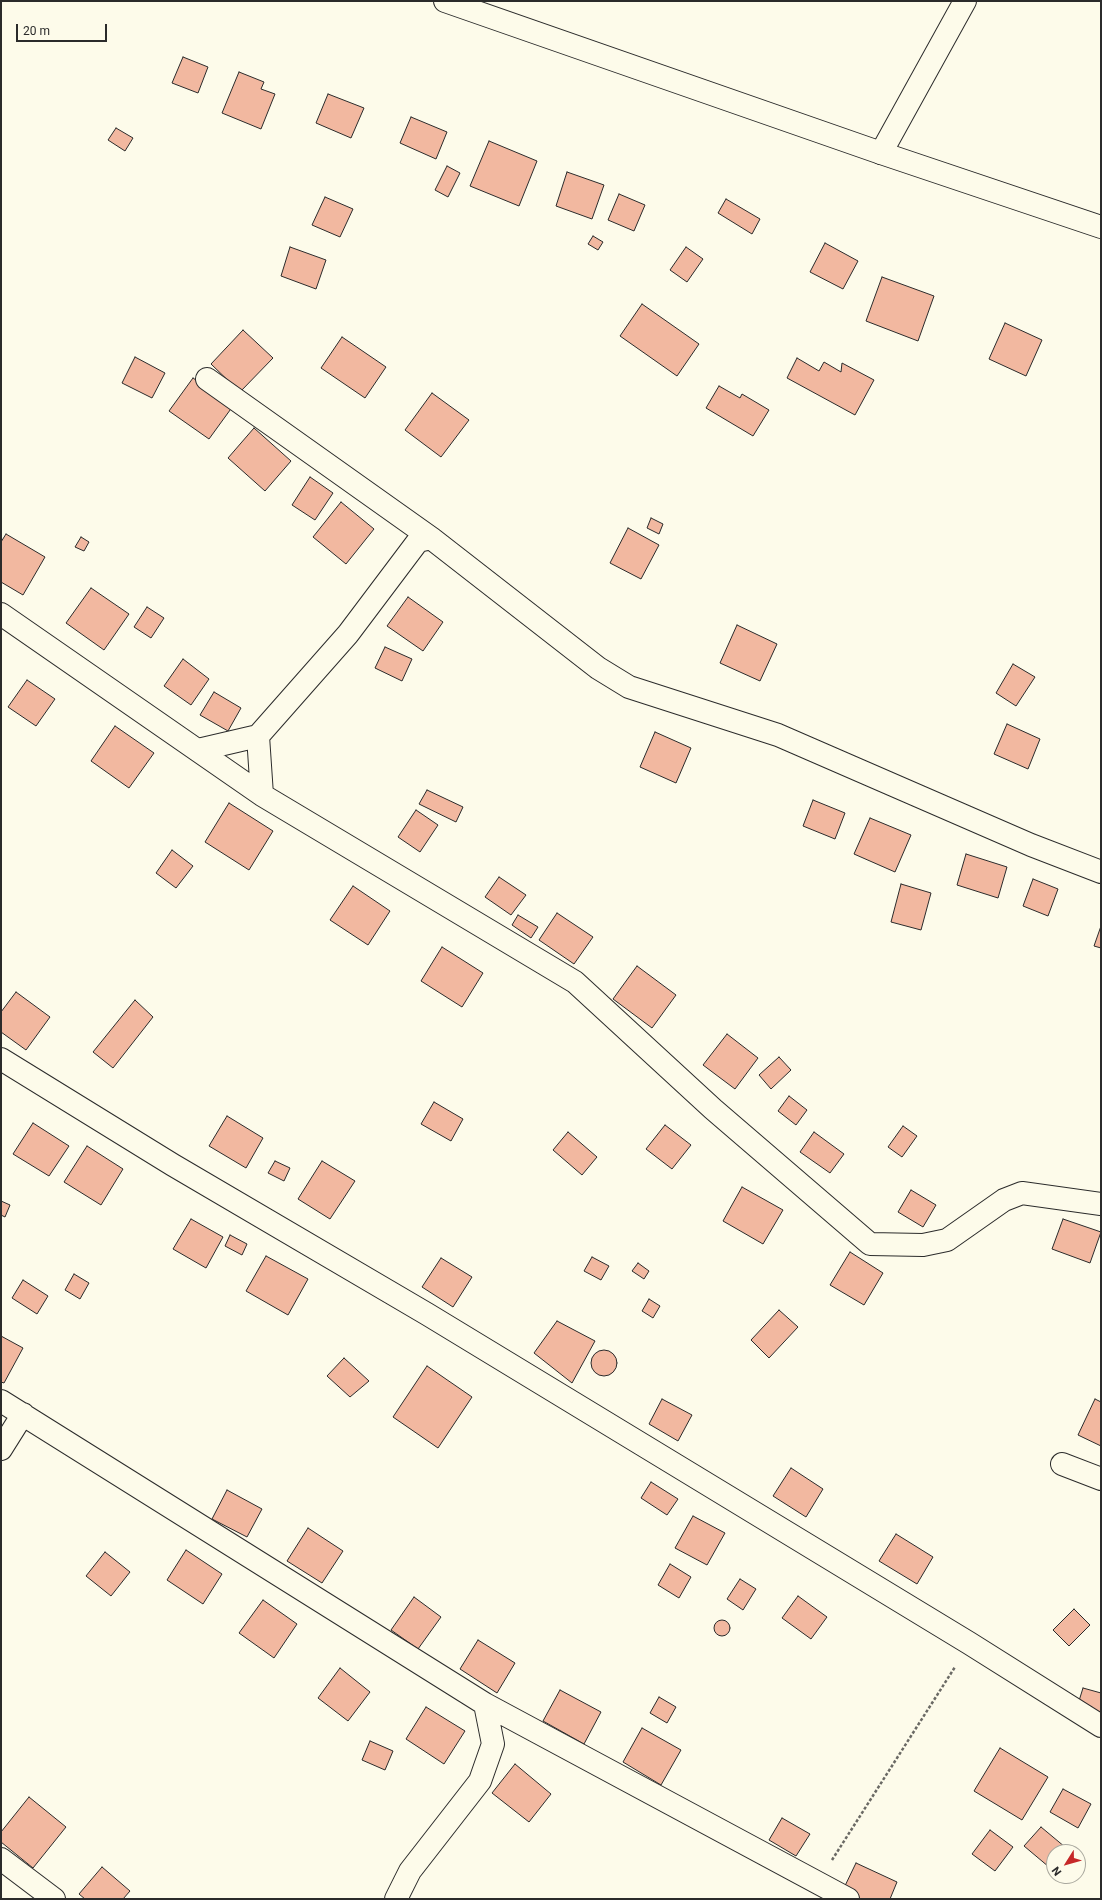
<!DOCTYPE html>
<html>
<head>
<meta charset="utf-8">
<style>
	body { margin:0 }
	#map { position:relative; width:1102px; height:1900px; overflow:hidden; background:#fdfbea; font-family:Roboto,sans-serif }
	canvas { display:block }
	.frame { position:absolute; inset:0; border:2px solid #2b2b2b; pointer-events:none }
	.north { position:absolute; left:1046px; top:1844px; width:40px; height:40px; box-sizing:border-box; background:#fdfbea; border:1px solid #a9a89e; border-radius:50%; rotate:233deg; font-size:11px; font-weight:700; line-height:16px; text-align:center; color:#2b2b2b }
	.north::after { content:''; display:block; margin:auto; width:14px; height:18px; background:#c62828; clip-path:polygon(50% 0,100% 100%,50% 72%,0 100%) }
	.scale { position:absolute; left:16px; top:24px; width:91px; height:18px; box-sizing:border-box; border:2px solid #2b2b2b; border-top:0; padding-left:5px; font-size:12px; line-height:14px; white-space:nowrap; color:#2b2b2b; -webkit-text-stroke:3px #fdfbea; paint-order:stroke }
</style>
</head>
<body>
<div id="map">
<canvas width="1102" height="1900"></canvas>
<div class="frame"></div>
<div class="north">N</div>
<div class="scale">20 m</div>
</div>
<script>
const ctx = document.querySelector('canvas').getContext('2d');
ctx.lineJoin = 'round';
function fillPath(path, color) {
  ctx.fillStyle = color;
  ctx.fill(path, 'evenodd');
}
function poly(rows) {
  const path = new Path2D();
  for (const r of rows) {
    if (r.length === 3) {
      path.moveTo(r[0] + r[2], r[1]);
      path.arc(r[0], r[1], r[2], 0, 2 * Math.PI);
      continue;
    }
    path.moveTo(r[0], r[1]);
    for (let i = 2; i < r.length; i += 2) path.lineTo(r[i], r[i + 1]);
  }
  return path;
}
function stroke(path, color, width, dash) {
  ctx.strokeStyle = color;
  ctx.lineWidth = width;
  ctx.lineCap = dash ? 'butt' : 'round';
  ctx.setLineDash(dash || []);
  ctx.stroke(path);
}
const building = poly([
	[183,57,208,67,198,93,172,83,183,57],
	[239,72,264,82,261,89,275,94,261,129,222,113,239,72],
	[328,94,364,108,351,138,316,123,328,94],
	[411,117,447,132,436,159,400,143,411,117],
	[116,128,133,138,125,151,108,140,116,128],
	[489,141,537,161,519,206,470,186,489,141],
	[447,166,460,173,448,197,435,190,447,166],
	[567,172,604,185,592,219,556,206,567,172],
	[619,194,645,205,634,231,608,220,619,194],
	[325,197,353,209,340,237,312,225,325,197],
	[726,199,760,219,752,234,718,213,726,199],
	[593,236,603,242,598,250,588,244,593,236],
	[825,243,858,261,843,289,810,272,825,243],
	[290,247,326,260,316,289,281,276,290,247],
	[686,247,703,259,687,282,670,270,686,247],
	[882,277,934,296,918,341,866,321,882,277],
	[642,304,699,344,677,376,620,336,642,304],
	[1005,323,1042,340,1026,376,989,359,1005,323],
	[243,330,273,358,240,392,211,364,243,330],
	[342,337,386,367,365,398,321,368,342,337],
	[135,357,165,373,152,398,122,383,135,357],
	[797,358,819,371,824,362,841,372,842,363,874,380,855,415,787,378,797,358],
	[193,378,233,406,209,439,169,411,193,378],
	[719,386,740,398,742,394,769,410,753,436,706,408,719,386],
	[432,393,469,420,441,457,405,430,432,393],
	[254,428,291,461,265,491,228,458,254,428],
	[310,477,333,493,315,520,292,505,310,477],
	[341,502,374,529,346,564,313,537,341,502],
	[651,518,663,524,659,534,647,528,651,518],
	[628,528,659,545,641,579,610,563,628,528],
	[6,534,45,557,23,595,1,582,1,542,6,534],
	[81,537,89,542,84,551,75,547,81,537],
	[91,588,129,614,104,650,66,623,91,588],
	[408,597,443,622,423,651,387,626,408,597],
	[147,607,164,618,151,638,134,627,147,607],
	[737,625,777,644,760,681,720,663,737,625],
	[385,647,412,659,402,681,375,668,385,647],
	[183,659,209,679,191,705,164,686,183,659],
	[1013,664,1035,677,1016,706,996,693,1013,664],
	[27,680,55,699,36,726,8,707,27,680],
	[214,692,241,708,228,731,200,715,214,692],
	[1007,724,1040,739,1028,769,994,754,1007,724],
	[115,726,154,753,129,788,91,761,115,726],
	[655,732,691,748,676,783,640,767,655,732],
	[427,790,463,807,456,822,419,804,427,790],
	[813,800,845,813,835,839,803,826,813,800],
	[229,803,273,831,249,870,205,842,229,803],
	[416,810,438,825,420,852,398,837,416,810],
	[870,818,911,835,895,872,854,854,870,818],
	[172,850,193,866,176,888,156,873,172,850],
	[966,854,1007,867,998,898,957,885,966,854],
	[499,877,526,895,511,915,485,897,499,877],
	[1033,879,1058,889,1048,916,1023,906,1033,879],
	[901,884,931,893,921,930,891,922,901,884],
	[353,886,390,911,368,945,330,920,353,886],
	[557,913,593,937,574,964,539,940,557,913],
	[518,915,538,927,531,938,512,925,518,915],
	[1101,926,1101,948,1094,946,1101,926],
	[442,947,483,973,462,1007,421,981,442,947],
	[637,966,676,995,652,1028,613,999,637,966],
	[16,992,50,1017,26,1050,1,1032,1,1012,16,992],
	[135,1000,153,1017,113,1068,93,1052,135,1000],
	[727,1034,758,1058,735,1089,703,1065,727,1034],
	[779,1057,791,1070,771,1089,759,1075,779,1057],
	[789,1096,807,1110,796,1125,778,1111,789,1096],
	[434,1102,463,1119,451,1141,421,1124,434,1102],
	[227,1116,263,1138,246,1168,209,1146,227,1116],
	[33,1123,69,1146,49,1176,13,1154,33,1123],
	[665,1125,691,1145,672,1169,646,1149,665,1125],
	[903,1126,917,1136,902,1157,888,1147,903,1126],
	[568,1132,597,1157,582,1175,553,1150,568,1132],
	[814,1132,844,1154,830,1173,800,1152,814,1132],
	[87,1146,123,1169,101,1205,64,1182,87,1146],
	[275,1161,290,1168,284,1181,268,1173,275,1161],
	[322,1161,355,1181,330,1219,298,1199,322,1161],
	[742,1187,783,1210,763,1244,723,1221,742,1187],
	[911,1190,936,1205,923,1227,898,1212,911,1190],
	[1,1201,10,1205,5,1217,1,1215,1,1201],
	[191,1219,223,1237,206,1268,173,1249,191,1219],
	[1063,1219,1101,1232,1090,1263,1052,1249,1063,1219],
	[230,1235,247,1244,242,1255,225,1246,230,1235],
	[850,1252,883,1273,864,1305,830,1285,850,1252],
	[266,1256,308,1279,288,1315,246,1291,266,1256],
	[592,1257,609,1266,601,1280,584,1271,592,1257],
	[441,1258,472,1277,453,1307,422,1287,441,1258],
	[638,1263,649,1271,644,1279,632,1271,638,1263],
	[74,1274,89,1283,80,1299,65,1290,74,1274],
	[23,1280,48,1296,37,1314,12,1298,23,1280],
	[649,1299,660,1306,653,1318,642,1311,649,1299],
	[779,1310,798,1327,769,1358,751,1340,779,1310],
	[557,1321,595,1341,572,1383,534,1353,557,1321],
	[1,1336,23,1348,4,1383,1,1382,1,1336],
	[604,1363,13],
	[344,1358,369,1381,350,1397,327,1376,344,1358],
	[427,1366,472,1397,438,1448,393,1417,427,1366],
	[662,1399,692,1415,678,1441,649,1424,662,1399],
	[1095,1399,1101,1402,1101,1446,1078,1435,1095,1399],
	[791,1468,823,1489,806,1517,773,1496,791,1468],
	[651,1482,678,1499,667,1515,641,1498,651,1482],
	[227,1490,262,1509,247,1537,212,1519,227,1490],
	[693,1516,725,1533,707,1565,675,1548,693,1516],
	[308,1528,343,1551,322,1583,287,1561,308,1528],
	[896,1534,933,1557,917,1584,879,1561,896,1534],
	[186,1550,222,1574,203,1604,167,1580,186,1550],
	[105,1552,130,1572,111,1596,86,1576,105,1552],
	[670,1564,691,1577,679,1598,658,1585,670,1564],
	[740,1579,756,1589,743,1610,727,1599,740,1579],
	[798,1596,827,1617,811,1639,782,1618,798,1596],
	[414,1597,441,1617,418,1649,391,1630,414,1597],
	[263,1600,297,1624,274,1658,239,1633,263,1600],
	[1074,1609,1090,1625,1069,1646,1053,1630,1074,1609],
	[722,1628,8],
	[478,1640,515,1663,497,1693,460,1669,478,1640],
	[340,1668,370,1692,348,1721,318,1698,340,1668],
	[1083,1688,1101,1693,1101,1725,1074,1717,1083,1688],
	[560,1690,601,1712,584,1744,543,1721,560,1690],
	[659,1697,676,1707,667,1723,650,1713,659,1697],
	[426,1707,465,1731,444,1764,406,1739,426,1707],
	[642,1728,681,1750,661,1785,623,1762,642,1728],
	[370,1741,393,1751,385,1770,362,1760,370,1741],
	[1000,1748,1048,1777,1022,1820,974,1791,1000,1748],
	[515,1764,551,1794,529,1822,492,1793,515,1764],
	[1063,1789,1091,1804,1078,1828,1050,1812,1063,1789],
	[29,1797,66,1827,33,1868,1,1842,1,1832,29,1797],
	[782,1818,810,1834,796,1856,769,1840,782,1818],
	[1041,1827,1065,1847,1061,1852,1054,1852,1054,1861,1049,1867,1024,1846,1041,1827],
	[990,1830,1013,1847,995,1871,972,1854,990,1830],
	[856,1863,897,1882,890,1899,858,1899,842,1892,856,1863],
	[102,1867,130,1891,123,1899,85,1899,79,1894,102,1867]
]);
const path = poly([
	[832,1860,955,1667]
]);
const minor = poly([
	[881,153,965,1],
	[207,379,431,538],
	[1,614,262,795,575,982,713,1109,870,1244,923,1245,947,1240,1004,1200,1022,1193,1101,1204],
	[258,736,262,795],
	[198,750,258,736,348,634,418,541,431,538,598,668,629,687,778,735,1031,845,1101,872],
	[1,1059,173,1165,427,1314,969,1643,1101,1726],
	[1,1401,485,1704,848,1899],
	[1,1449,23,1414],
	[1062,1464,1101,1479],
	[1,1859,54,1899],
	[396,1899,410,1871,480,1781,493,1744,485,1704]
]);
const secondary = poly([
	[445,1,881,153,1101,227]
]);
fillPath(building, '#f2b8a0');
stroke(building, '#2b2b2b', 1);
stroke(minor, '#2b2b2b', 24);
stroke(secondary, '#2b2b2b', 24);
stroke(path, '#6a6964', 2.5, [3, 2]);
stroke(minor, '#fdfbea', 22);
stroke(secondary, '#fdfbea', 22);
</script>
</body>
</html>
